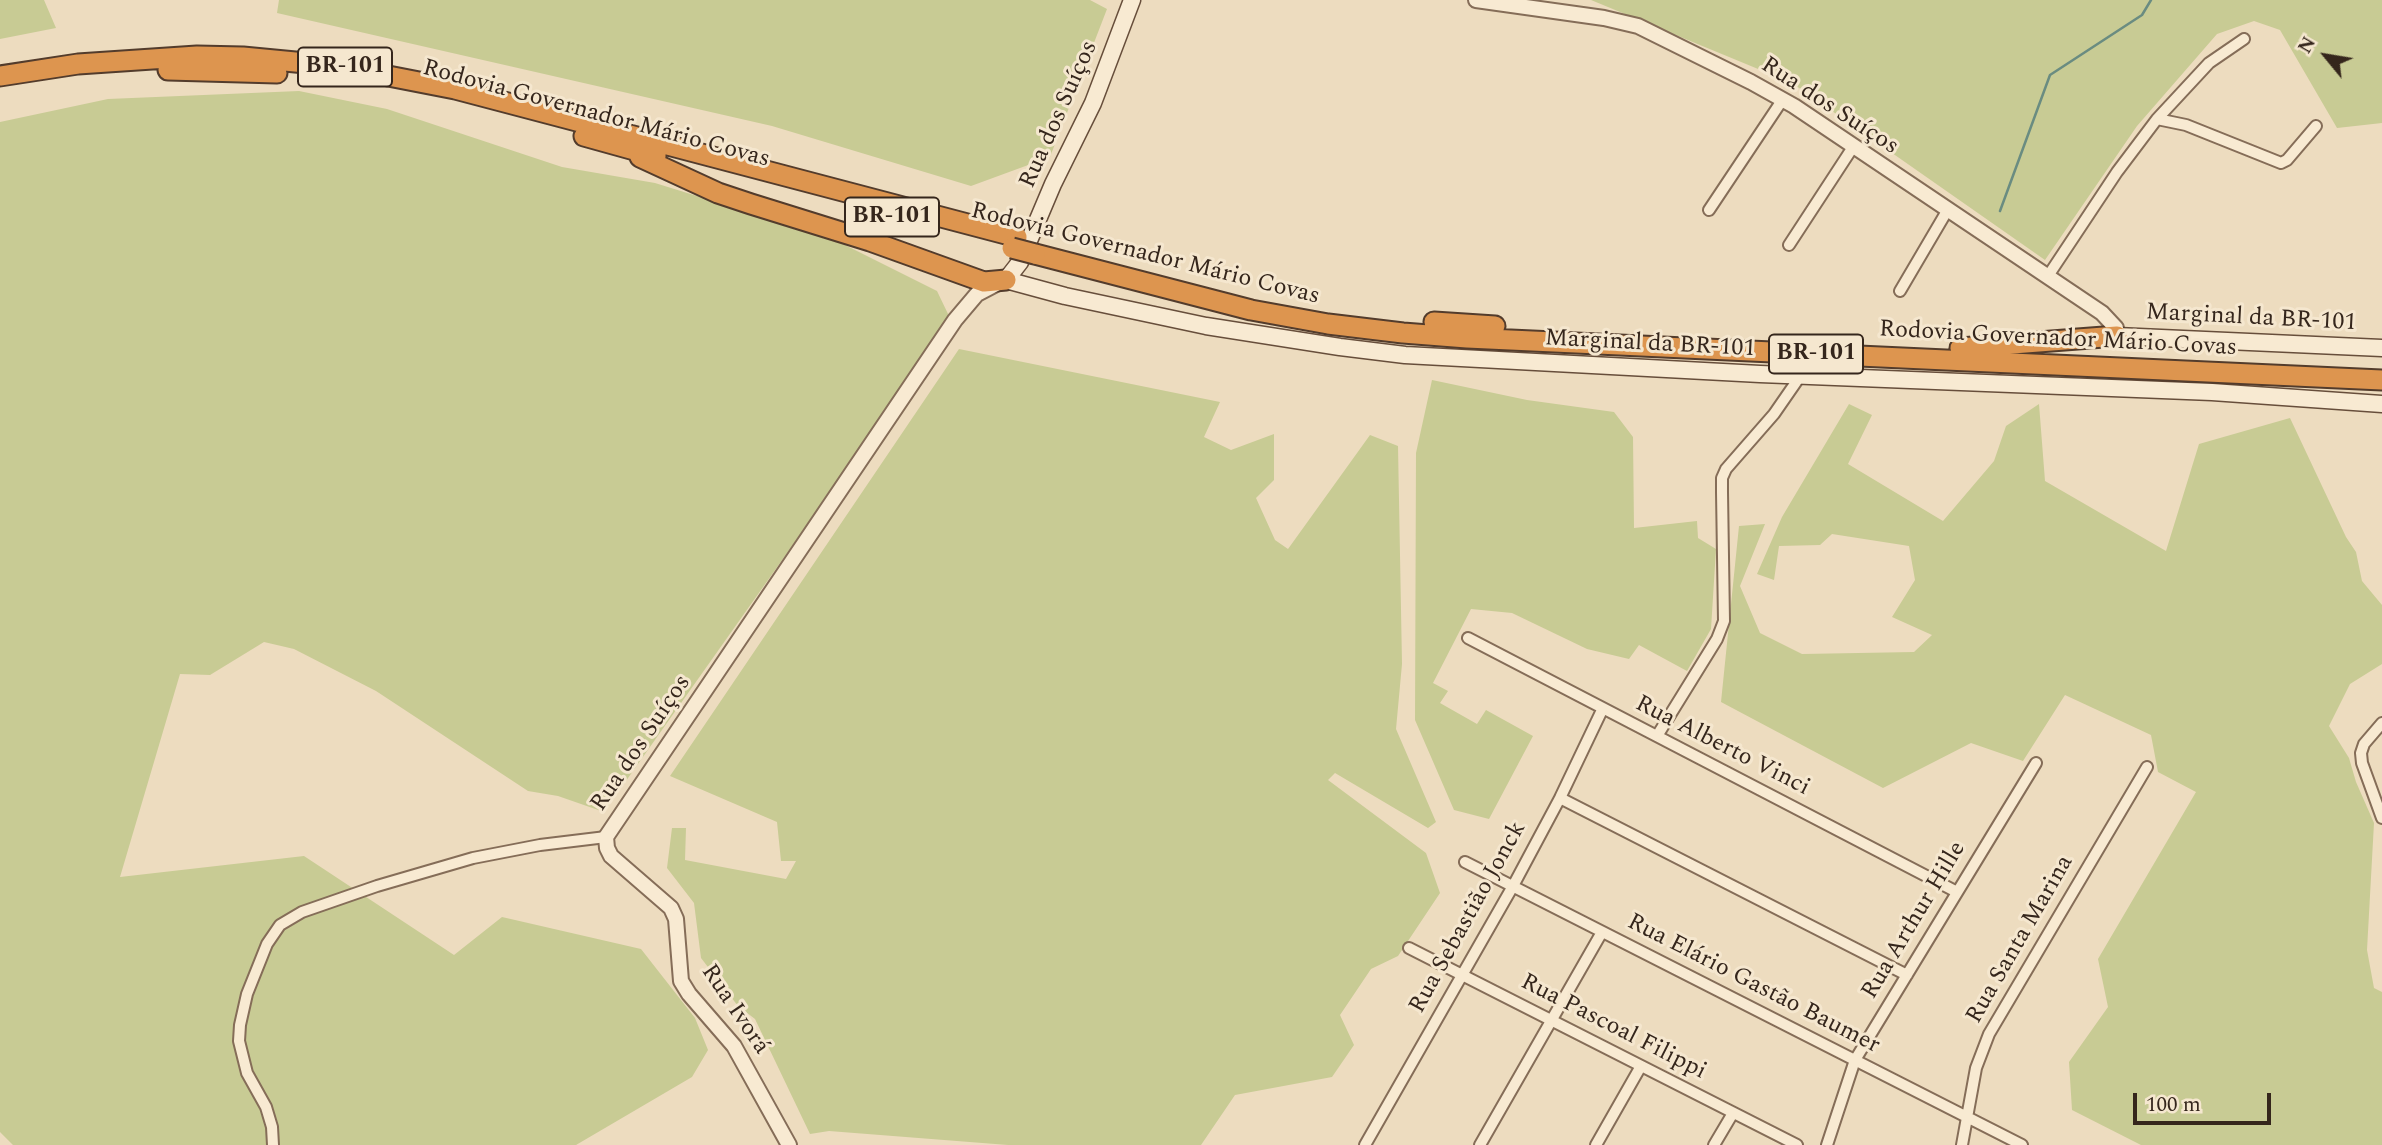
<!DOCTYPE html>
<html>
<head>
<meta charset="utf-8">
<style>
	body { margin:0 }
	#map { position:relative; width:2382px; height:1145px; overflow:hidden; background:#eddcbf; font-family:Spectral,serif }
	canvas { display:block }
	.north { position:absolute; left:2291px; top:21px; width:70px; height:70px; -webkit-text-stroke:5px #f5e7cf; paint-order:stroke; rotate:300deg; font-size:19px; font-weight:700; line-height:28px; text-align:center; color:#35261c }
	.north::after { content:''; display:block; margin:auto; width:24px; height:32px; background:#35261c; clip-path:polygon(50% 0,100% 100%,50% 72%,0 100%) }
	.scale { position:absolute; left:2133px; top:1093px; width:138px; height:32px; box-sizing:border-box; border:4px solid #35261c; border-top:0; padding-left:9px; font-size:21px; line-height:24px; white-space:nowrap; color:#35261c; -webkit-text-stroke:5px #f5e7cf; paint-order:stroke }
</style>
</head>
<body>
<div id="map">
<canvas width="2382" height="1145"></canvas>
<div class="north">N</div>
<div class="scale">100 m</div>
</div>
<script>
const ctx = document.querySelector('canvas').getContext('2d');
ctx.lineJoin = 'round';
function fillPath(path, color) {
  ctx.fillStyle = color;
  ctx.fill(path, 'evenodd');
}
function poly(rows) {
  const path = new Path2D();
  for (const r of rows) {
    path.moveTo(r[0], r[1]);
    for (let i = 2; i < r.length; i += 2) path.lineTo(r[i], r[i + 1]);
  }
  return path;
}
function stroke(path, color, width, dash) {
  ctx.strokeStyle = color;
  ctx.lineWidth = width;
  ctx.lineCap = dash ? 'butt' : 'round';
  ctx.setLineDash(dash || []);
  ctx.stroke(path);
}
function write(font, color, halo, rows, align = 'center') {
  ctx.font = font + ' Spectral,serif';
  ctx.lineWidth = 6;
  ctx.setLineDash([]);
  ctx.textBaseline = 'middle';
  ctx.strokeStyle = halo;
  ctx.fillStyle = color;
  for (const [text, x, y, turn = 0] of rows) {
    ctx.save();
    ctx.translate(x, y);
    ctx.rotate((+turn || 0) * Math.PI / 180);
    ctx.textAlign = isNaN(turn) ? turn : align;
    if (halo) ctx.strokeText(text, 0, 0);
    ctx.fillText(text, 0, 0);
    ctx.restore();
  }
}
const green = poly([
	[0,0,44,0,56,28,0,39],
	[279,0,1090,0,1107,9,1050,157,971,186,772,126,277,13],
	[1591,0,2382,0,2382,123,2337,128,2280,30,2254,21,2217,34,2137,126,2045,260,1792,83],
	[299,91,387,109,562,167,655,183,829,237,937,291,949,316,797,539,604,812,558,796,528,791,376,691,294,649,264,642,210,675,180,674,120,877,304,856,454,955,502,917,641,949,695,1018,708,1050,692,1077,576,1145,13,1145,0,1132,0,122,108,99],
	[959,349,1220,402,1204,437,1231,450,1274,434,1274,480,1256,498,1275,540,1288,549,1370,435,1398,446,1402,664,1396,729,1436,822,1428,828,1335,773,1328,780,1426,853,1440,893,1398,956,1371,969,1340,1015,1354,1045,1332,1077,1235,1095,1201,1145,1008,1145,829,1131,810,1134,755,1019,738,1006,701,958,694,903,667,868,672,828,686,828,685,860,786,879,796,861,781,861,777,822,670,776],
	[1432,380,1527,400,1614,412,1633,437,1634,528,1697,521,1698,538,1716,549,1711,629,1687,671,1639,645,1629,659,1587,649,1512,613,1471,609,1433,683,1448,691,1440,703,1477,724,1486,710,1533,736,1489,819,1454,810,1415,720,1416,453],
	[1849,404,1872,415,1848,464,1943,521,1994,461,2006,426,2039,404,2045,481,2166,551,2199,444,2290,418,2346,537,2356,552,2362,581,2382,605,2382,664,2350,684,2329,726,2349,758,2356,782,2374,823,2367,950,2374,988,2382,992,2382,1145,2141,1145,2072,1110,2069,1062,2108,1007,2098,959,2196,792,2158,772,2151,735,2065,695,2023,761,1971,743,1883,788,1721,702,1739,526,1765,524,1740,586,1760,633,1802,654,1914,652,1932,635,1892,617,1915,580,1909,546,1832,534,1820,545,1779,546,1774,580,1757,574,1782,517]
]);
const stream = poly([
	[2000,211,2050,75,2142,15,2151,0]
]);
const minor = poly([
	[2157,119,2186,125,2281,163,2287,160,2316,126],
	[1709,210,1783,99],
	[1789,245,1853,147],
	[2048,276,2117,172,2157,119,2209,63,2244,39],
	[1900,291,1947,211],
	[1468,638,1957,892],
	[2382,723,2364,744,2361,753,2362,763,2382,818],
	[1657,736,1717,639,1724,621,1722,492,1722,478,1726,469,1774,414,1801,375],
	[1560,798,1907,975],
	[1465,862,2022,1145],
	[1409,948,1797,1145],
	[273,1145,272,1127,266,1107,247,1073,239,1041,240,1025,247,994,267,944,280,925,302,912,377,886,473,858,540,845,606,837],
	[1365,1145,1513,886,1560,798,1603,708],
	[1480,1145,1602,932],
	[1596,1145,1641,1066],
	[1714,1145,1733,1113],
	[1827,1145,1855,1060,2036,763],
	[1962,1145,1976,1068,1989,1034,2147,767]
]);
const tertiary = poly([
	[1476,0,1604,18,1638,26,1751,82,1794,106,2102,313,2116,328,2117,336],
	[789,1145,734,1046,689,994,681,981,676,919,671,908,611,856,607,848,606,837,955,320,977,294,998,283]
]);
const secondary = poly([
	[1132,0,1093,103,1053,184,1020,262,1006,280,1065,296,1206,326,1340,347,1405,355,1760,374,2212,392,2382,404],
	[2117,336,2382,348]
]);
const motorway = poly([
	[168,70,277,73],
	[0,76,78,64,197,56,243,57,337,66,455,89,1017,237],
	[584,136,656,156],
	[640,157,718,193,751,204,870,241,984,282,1006,280],
	[1035,254,1251,310,1328,324,1403,333,1467,338,2382,380],
	[1434,322,1495,326],
	[1960,348,2117,336]
]);
const motorwayBridge = poly([
	[1012,248,1035,254]
]);
const shields = [
	[345,67,94],
	[892,217,94],
	[1816,354,94]
];
const shieldNames = [
	["BR-101",345,67],
	["BR-101",892,217],
	["BR-101",1816,354]
];
const streetNames = [
	["Rua dos Suíços",1829,107,33],
	["Rodovia Governador Mário Covas",596,115,15],
	["Rua dos Suíços",1060,115,-66],
	["Rodovia Governador Mário Covas",1145,255,14],
	["Marginal da BR-101",2251,319,3],
	["Rodovia Governador Mário Covas",2058,340,3],
	["Marginal da BR-101",1650,345,3],
	["Rua dos Suíços",642,744,-56],
	["Rua Alberto Vinci",1722,747,27],
	["Rua Sebastião Jonck",1469,918,-61],
	["Rua Arthur Hille",1915,921,-59],
	["Rua Santa Marina",2021,940,-60],
	["Rua Elário Gastão Baumer",1753,985,27],
	["Rua Ivorá",734,1010,56],
	["Rua Pascoal Filippi",1613,1028,27]
];
fillPath(green, '#c8cb94');
stroke(stream, '#6a8c81', 2.5);
stroke(minor, '#856d58', 14);
stroke(tertiary, '#856d58', 18);
stroke(secondary, '#674e3b', 19);
stroke(motorway, '#533c2c', 23);
stroke(minor, '#f8ead2', 10);
stroke(tertiary, '#f8ead2', 14);
stroke(secondary, '#f8ead2', 16);
stroke(motorway, '#dd954f', 19);
stroke(motorwayBridge, '#533c2c', 23, []);
stroke(motorwayBridge, '#dd954f', 19);
for (const [x, y, w] of shields) {
  const box = new Path2D();
  box.roundRect(x - w / 2, y - 19.5, w, 39, 5);
  ctx.fillStyle = '#f5e7cf';
  ctx.fill(box);
  stroke(box, '#35261c', 2);
}
write('bold 23px', '#35261c', null, shieldNames);
write('24px', '#35261c', '#f5e7cf', streetNames);
</script>
</body>
</html>
